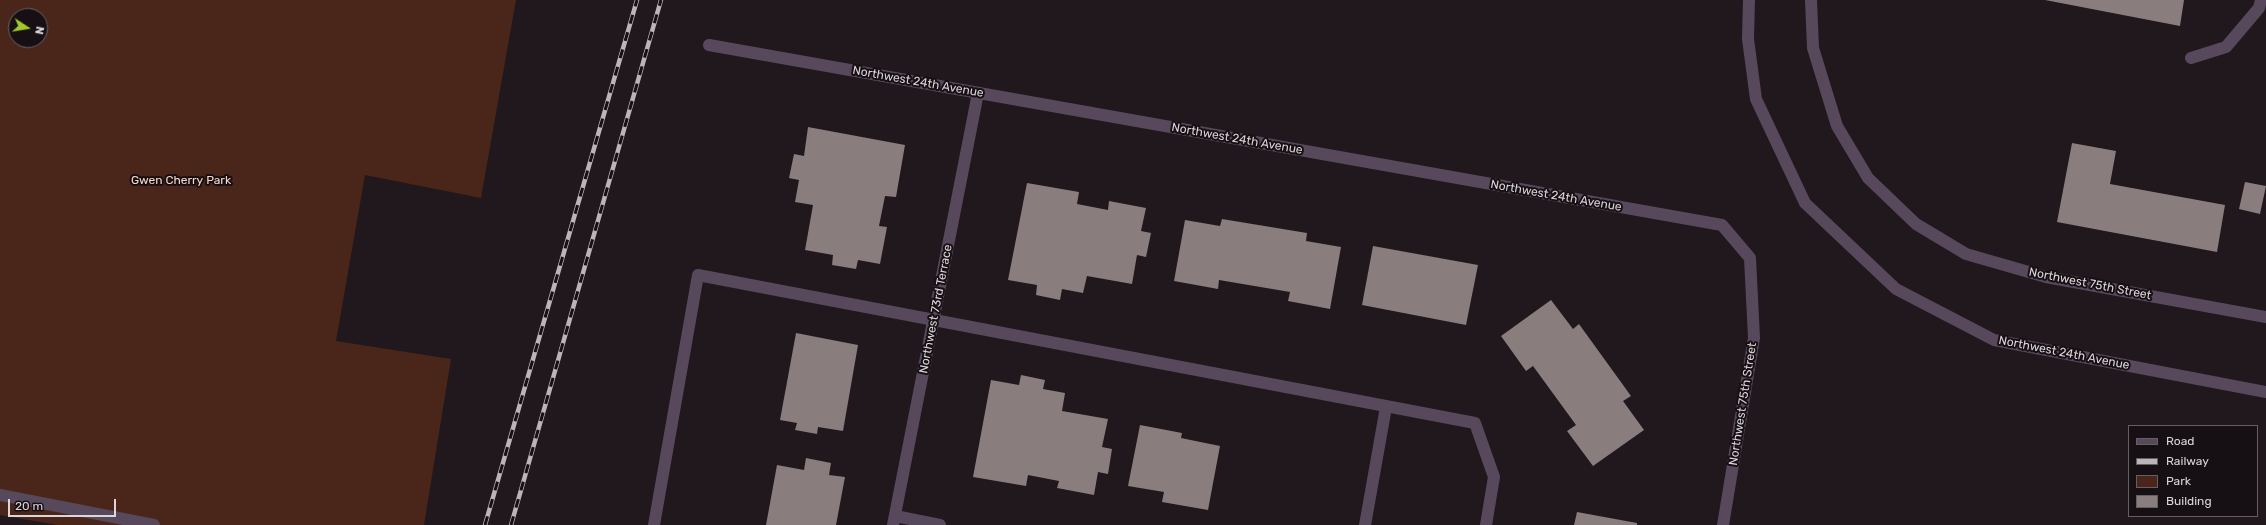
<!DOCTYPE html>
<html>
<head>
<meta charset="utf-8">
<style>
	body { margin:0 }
	#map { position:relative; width:2266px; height:525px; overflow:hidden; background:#20181c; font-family:Rubik,sans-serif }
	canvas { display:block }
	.legend { position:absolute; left:2128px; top:425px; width:130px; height:92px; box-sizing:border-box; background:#160f13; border:1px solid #655f62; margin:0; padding:5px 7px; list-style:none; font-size:12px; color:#dbd6d9 }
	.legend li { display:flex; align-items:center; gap:8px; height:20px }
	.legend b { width:20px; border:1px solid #655f62 }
	.north { position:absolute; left:8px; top:8px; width:40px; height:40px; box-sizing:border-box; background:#160f13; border:1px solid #655f62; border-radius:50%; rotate:102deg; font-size:11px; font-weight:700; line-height:16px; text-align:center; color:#dbd6d9 }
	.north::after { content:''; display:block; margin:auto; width:14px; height:18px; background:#a2c929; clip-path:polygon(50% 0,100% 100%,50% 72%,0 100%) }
	.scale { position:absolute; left:8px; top:499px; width:108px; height:18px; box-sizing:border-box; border:2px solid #dbd6d9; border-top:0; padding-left:5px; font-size:12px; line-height:14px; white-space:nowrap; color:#dbd6d9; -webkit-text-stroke:3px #160f13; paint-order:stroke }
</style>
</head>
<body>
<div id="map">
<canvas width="2266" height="525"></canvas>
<ul class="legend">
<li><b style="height:5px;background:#58485c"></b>Road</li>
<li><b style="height:5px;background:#bbb5b8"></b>Railway</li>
<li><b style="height:11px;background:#492619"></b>Park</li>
<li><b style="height:11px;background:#897d7e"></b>Building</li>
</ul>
<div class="north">N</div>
<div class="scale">20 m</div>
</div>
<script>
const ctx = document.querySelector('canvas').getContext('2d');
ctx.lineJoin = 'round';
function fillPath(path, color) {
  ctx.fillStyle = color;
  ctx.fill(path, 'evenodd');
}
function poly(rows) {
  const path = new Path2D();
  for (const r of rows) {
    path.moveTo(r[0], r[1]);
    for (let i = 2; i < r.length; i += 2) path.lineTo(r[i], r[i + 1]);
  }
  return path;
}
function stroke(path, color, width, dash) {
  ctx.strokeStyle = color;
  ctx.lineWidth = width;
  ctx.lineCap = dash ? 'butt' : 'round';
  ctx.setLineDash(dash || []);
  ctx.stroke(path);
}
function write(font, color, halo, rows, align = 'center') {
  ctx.font = font + ' Rubik,sans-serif';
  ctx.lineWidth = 4;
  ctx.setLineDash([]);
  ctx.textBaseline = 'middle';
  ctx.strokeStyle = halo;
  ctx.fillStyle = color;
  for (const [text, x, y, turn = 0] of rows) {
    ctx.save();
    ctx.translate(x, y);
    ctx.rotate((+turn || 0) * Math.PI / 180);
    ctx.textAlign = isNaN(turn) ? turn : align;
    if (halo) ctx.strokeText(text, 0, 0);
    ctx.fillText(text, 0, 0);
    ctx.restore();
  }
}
const green = poly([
	[0,0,516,0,481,198,365,175,336,341,451,359,424,525,57,525,0,515],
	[16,16,40,16,40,40,16,40]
]);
const building = poly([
	[2045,0,2184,0,2180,26],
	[808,127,905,145,896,197,885,196,879,226,887,227,880,264,858,260,856,269,832,265,833,255,805,250,813,205,795,202,799,180,789,178,794,154,804,156],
	[2072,143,2116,151,2110,184,2225,205,2217,252,2057,222],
	[2245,182,2266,186,2260,214,2239,209],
	[1027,183,1079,192,1077,204,1108,210,1109,201,1146,208,1141,231,1151,233,1146,257,1137,255,1132,284,1087,276,1083,293,1062,289,1060,300,1036,295,1037,285,1008,280],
	[1222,219,1307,233,1306,241,1341,247,1330,309,1288,301,1290,292,1219,280,1218,289,1174,281,1185,220,1220,226],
	[1373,246,1478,265,1466,325,1362,305],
	[1551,300,1573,329,1579,324,1631,396,1623,401,1644,430,1593,466,1567,431,1576,425,1533,366,1526,371,1501,336],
	[796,333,858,345,843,431,818,427,817,434,795,430,797,423,780,420],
	[1021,375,1045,380,1043,389,1065,393,1062,411,1108,419,1102,447,1112,449,1108,474,1098,472,1094,495,1057,488,1059,481,1028,475,1026,486,973,477,991,380,1019,385],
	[1140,425,1182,433,1181,438,1220,446,1208,510,1162,502,1164,492,1128,486],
	[806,458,831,463,829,475,845,477,836,525,766,525,777,465,804,470],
	[1577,512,1637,523,1637,525,1574,525]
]);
const minor = poly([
	[1749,0,1748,39,1756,99,1805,203,1896,289,1994,340,2266,392],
	[1811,0,1813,48,1837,126,1868,178,1916,224,1966,254,2046,277,2266,317],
	[709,45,1722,225,1750,258,1754,338,1723,525],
	[2191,58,2226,47,2259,8,2261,0],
	[0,495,154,525],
	[895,516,940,525],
	[654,525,698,275,1475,423,1494,477,1486,525],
	[893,525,978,93],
	[1365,525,1386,407]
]);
const rail = poly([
	[485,525,637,0],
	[511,525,661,0]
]);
const streetNames = [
	["Northwest 24th Avenue",918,82,10],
	["Northwest 24th Avenue",1237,139,10],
	["Northwest 24th Avenue",1556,196,10],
	["Northwest 75th Street",2090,284,11],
	["Northwest 73rd Terrace",936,309,-79],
	["Northwest 24th Avenue",2064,353,11],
	["Northwest 75th Street",1743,404,-81]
];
const parkNames = [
	["Gwen Cherry Park",181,181]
];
fillPath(green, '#492619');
fillPath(building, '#897d7e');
stroke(minor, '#58485c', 12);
stroke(rail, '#bbb5b8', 4.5);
stroke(rail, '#160f13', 3, [9]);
write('12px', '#dbd6d9', '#160f13', streetNames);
write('12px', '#fad5c7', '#160f13', parkNames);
</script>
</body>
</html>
